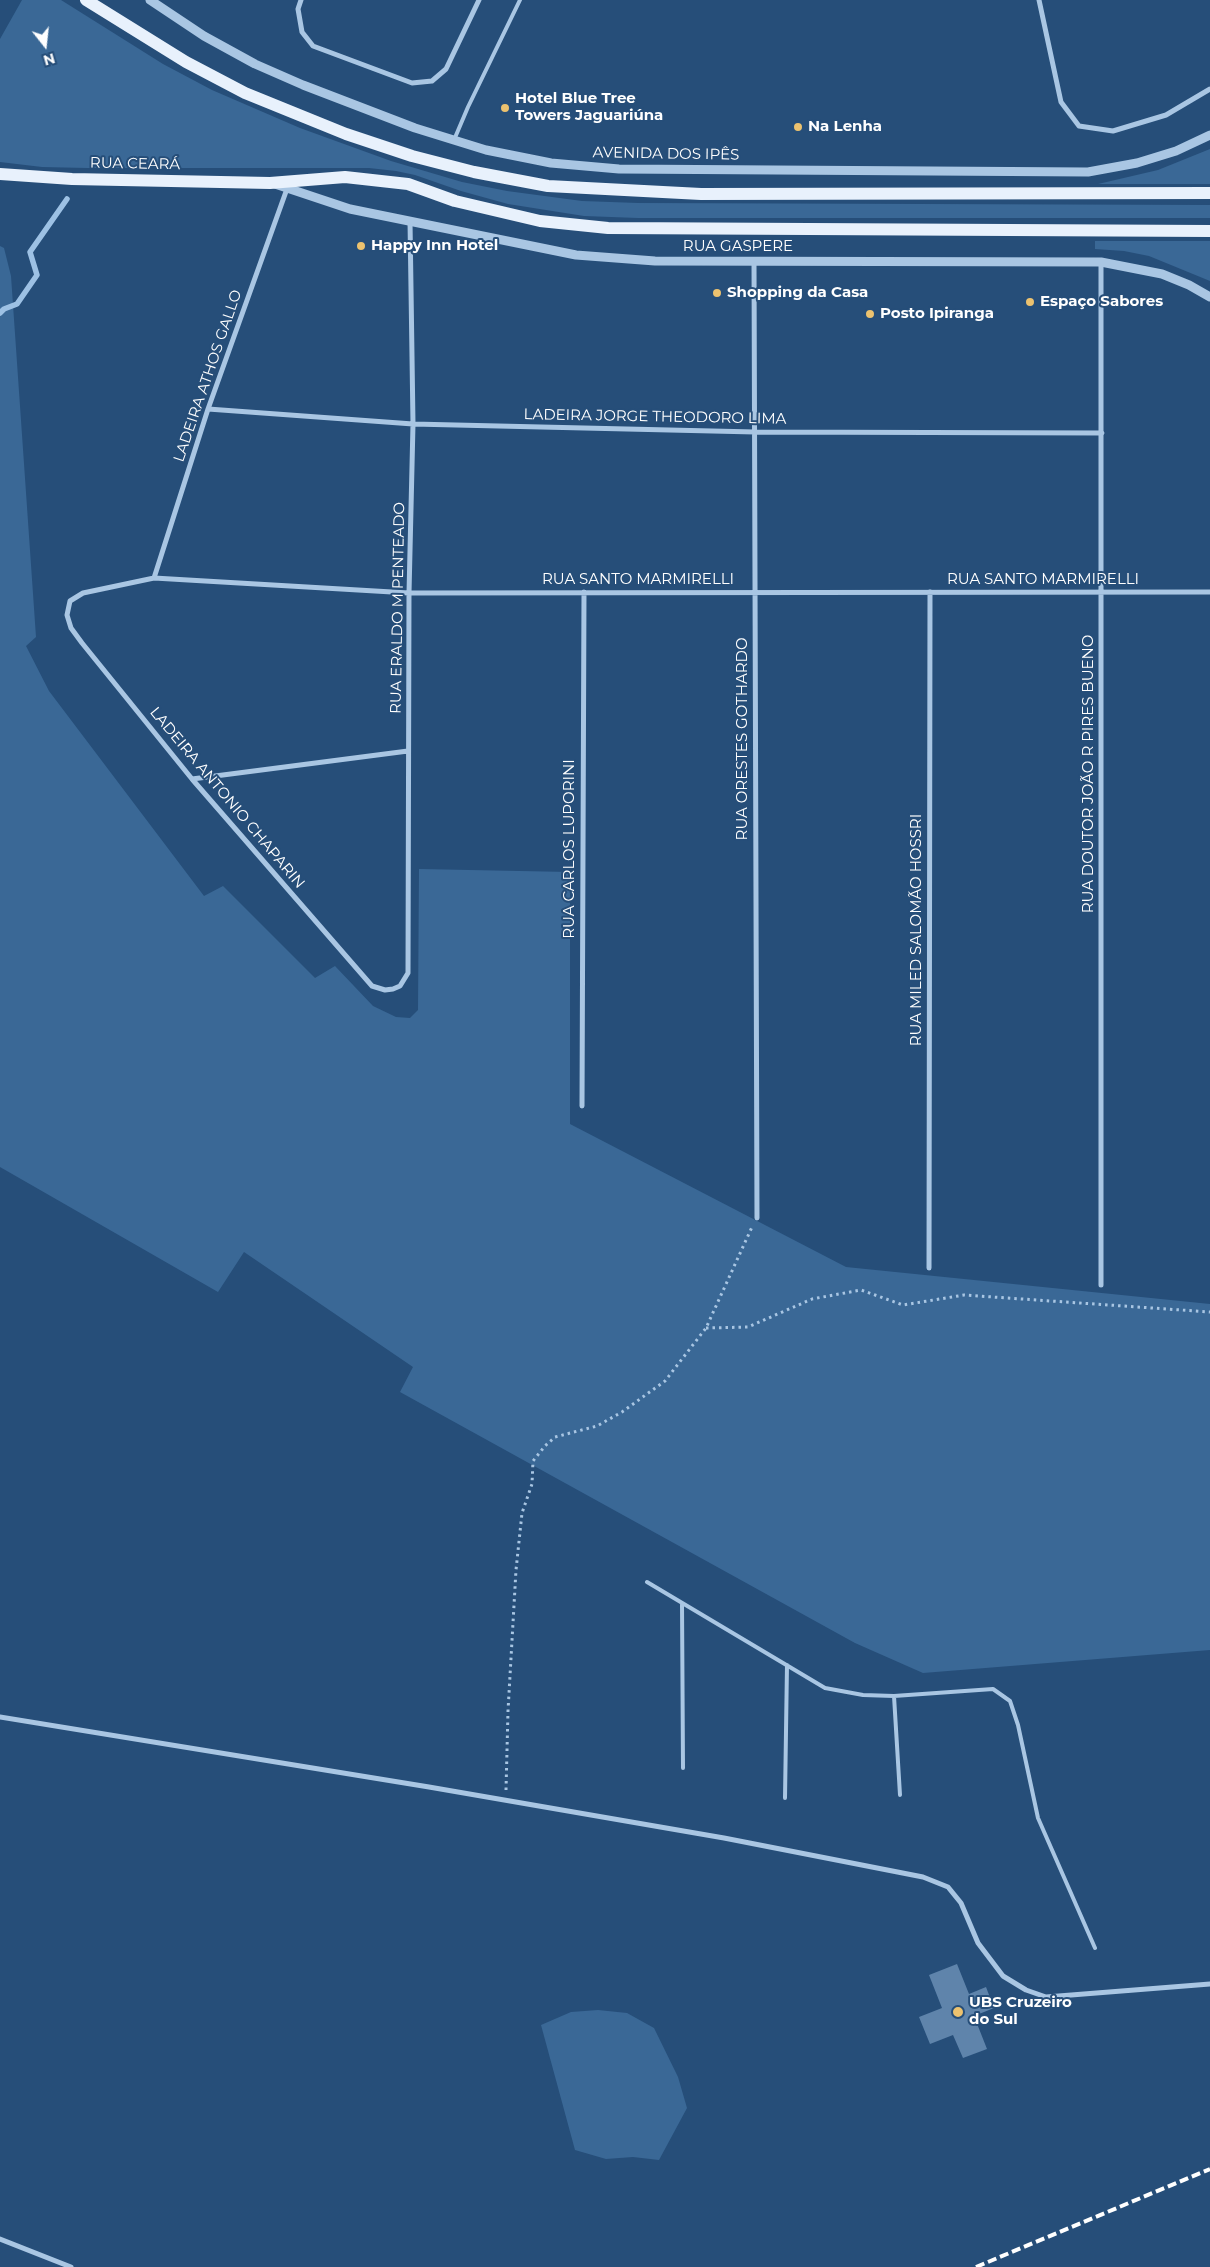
<!DOCTYPE html>
<html>
<head>
<meta charset="utf-8">
<style>
	body { margin:0 }
	#map { position:relative; width:1210px; height:2267px; overflow:hidden; background:#264e79; font-family:Montserrat,sans-serif }
	canvas { display:block }
	.north { position:absolute; left:20px; top:20px; width:50px; height:50px; -webkit-text-stroke:4px #264e79; paint-order:stroke; rotate:164deg; font-size:14px; font-weight:700; line-height:20px; text-align:center; color:#fff }
	.north::after { content:''; display:block; margin:auto; width:18px; height:22px; background:#fff; clip-path:polygon(50% 0,100% 100%,50% 72%,0 100%) }
</style>
</head>
<body>
<div id="map">
<canvas width="1210" height="2267"></canvas>
<div class="north">N</div>
</div>
<script>
const ctx = document.querySelector('canvas').getContext('2d');
ctx.lineJoin = 'round';
function fillPath(path, color) {
  ctx.fillStyle = color;
  ctx.fill(path, 'evenodd');
}
function poly(rows) {
  const path = new Path2D();
  for (const r of rows) {
    path.moveTo(r[0], r[1]);
    for (let i = 2; i < r.length; i += 2) path.lineTo(r[i], r[i + 1]);
  }
  return path;
}
function stroke(path, color, width, dash) {
  ctx.strokeStyle = color;
  ctx.lineWidth = width;
  ctx.lineCap = dash ? 'butt' : 'round';
  ctx.setLineDash(dash || []);
  ctx.stroke(path);
}
function write(font, color, halo, rows, align = 'center') {
  ctx.font = font + ' Montserrat,sans-serif';
  ctx.lineWidth = 4;
  ctx.setLineDash([]);
  ctx.textBaseline = 'middle';
  ctx.strokeStyle = halo;
  ctx.fillStyle = color;
  for (const [text, x, y, turn = 0] of rows) {
    ctx.save();
    ctx.translate(x, y);
    ctx.rotate((+turn || 0) * Math.PI / 180);
    ctx.textAlign = isNaN(turn) ? turn : align;
    if (halo) ctx.strokeText(text, 0, 0);
    ctx.fillText(text, 0, 0);
    ctx.restore();
  }
}
const green = poly([
	[22,0,61,0,163,64,212,90,300,128,391,161,462,182,507,191,582,201,638,203,1210,205,1210,218,638,218,584,216,508,204,461,191,415,175,396,171,369,168,87,168,42,167,0,162,0,39],
	[1210,149,1210,184,1098,184,1158,170],
	[1095,241,1210,241,1210,281,1149,256,1124,251,1095,249],
	[0,246,4,248,11,276,36,637,26,646,49,691,204,896,223,886,315,978,335,966,373,1006,396,1017,410,1018,418,1010,419,869,570,872,570,1124,846,1267,1210,1304,1210,1650,923,1673,855,1643,400,1392,413,1367,244,1252,218,1292,0,1167],
	[598,2010,627,2013,654,2028,678,2077,687,2108,659,2160,633,2157,606,2159,575,2150,541,2025,571,2012]
]);
const stream = poly([
	[0,313,4,309,17,304,37,275,30,252,67,199]
]);
const building = poly([
	[957,1964,969,1994,986,1987,994,2008,974,2016,987,2049,963,2058,953,2035,930,2044,919,2017,942,2008,929,1975]
]);
const path = poly([
	[706,1328,748,1327,812,1299,861,1290,903,1305,964,1295,1210,1312],
	[506,1790,508,1711,516,1570,522,1513,532,1484,533,1461,545,1446,555,1437,597,1426,622,1412,665,1381,706,1328,752,1227]
]);
const service = poly([
	[454,140,468,107,520,0],
	[647,1582,825,1688,863,1695,894,1696,993,1689,1010,1701,1018,1725,1038,1818,1095,1948],
	[682,1603,683,1768],
	[894,1696,900,1795],
	[785,1798,787,1665]
]);
const minor = poly([
	[301,0,298,9,302,32,313,46,412,83,432,81,446,69,479,0],
	[1039,0,1061,102,1079,126,1113,131,1166,115,1210,89],
	[410,221,413,424,409,593,408,973,400,986,393,989,385,990,372,986,192,779,82,643,71,628,67,615,70,601,83,593,154,578,409,593,1210,592],
	[754,261,757,1218],
	[208,409,413,424,755,432,1102,433],
	[154,578,208,409,288,186],
	[192,779,408,751],
	[582,1106,584,592],
	[929,1268,930,592],
	[1101,1285,1101,262],
	[0,1717,429,1787,724,1838,923,1877,948,1887,961,1903,978,1943,1003,1976,1026,1990,1046,1997,1210,1984],
	[0,2239,71,2267]
]);
const tertiary = poly([
	[150,0,204,36,255,64,303,85,415,128,486,150,551,163,619,169,1088,172,1137,163,1176,151,1210,135],
	[275,184,350,209,576,255,655,261,1101,262,1162,274,1189,285,1210,297]
]);
const primary = poly([
	[86,0,186,62,245,93,346,134,412,156,474,172,548,186,701,194,1210,193],
	[0,174,72,179,270,183,345,177,408,184,455,201,540,221,608,228,1210,231]
]);
const rail = poly([
	[976,2267,1210,2169]
]);
const markers = [
	[505,108,5,"#ecc26f"],
	[798,127,5,"#ecc26f"],
	[361,246,5,"#ecc26f"],
	[717,293,5,"#ecc26f"],
	[1030,302,5,"#ecc26f"],
	[870,314,5,"#ecc26f"],
	[958,2012,6,"#ecc26f"]
];
const poiNames = [
	["Hotel Blue Tree",515,99],
	["Towers Jaguariúna",515,116],
	["Na Lenha",808,127],
	["Happy Inn Hotel",371,246],
	["Shopping da Casa",727,293],
	["Espaço Sabores",1040,302],
	["Posto Ipiranga",880,314],
	["UBS Cruzeiro",969,2003],
	["do Sul",969,2020]
];
const streetNames = [
	["AVENIDA DOS IPÊS",666,154,1],
	["RUA CEARÁ",135,164,1],
	["RUA GASPERE",738,247],
	["LADEIRA ATHOS GALLO",208,376,-71],
	["LADEIRA JORGE THEODORO LIMA",655,417,1],
	["RUA SANTO MARMIRELLI",638,580],
	["RUA SANTO MARMIRELLI",1043,580],
	["RUA ERALDO M PENTEADO",398,608,-89],
	["RUA ORESTES GOTHARDO",743,739,-90],
	["RUA DOUTOR JOÃO R PIRES BUENO",1089,774,-90],
	["LADEIRA ANTONIO CHAPARIN",227,798,50],
	["RUA CARLOS LUPORINI",570,849,-90],
	["RUA MILED SALOMÃO HOSSRI",917,930,-90]
];
fillPath(green, '#3a6896');
stroke(stream, '#9dc1e4', 5.5);
fillPath(building, '#5f84ab');
stroke(path, '#a9c6e3', 3, [2.5, 4]);
stroke(service, '#a9c6e3', 4);
stroke(minor, '#a9c6e3', 5);
stroke(tertiary, '#a9c6e3', 9);
stroke(primary, '#e8f1fc', 12);
stroke(rail, '#fff', 4, [9, 4]);
for (const [x, y, r, color] of markers) {
  const dot = new Path2D();
  dot.arc(x, y, r, 0, 2 * Math.PI);
  ctx.fillStyle = color;
  ctx.fill(dot);
  stroke(dot, '#264e79', 2);
}
write('bold 15px', '#fff', '#264e79', poiNames, 'left');
write('15px', '#fff', '#264e79', streetNames);
</script>
</body>
</html>
